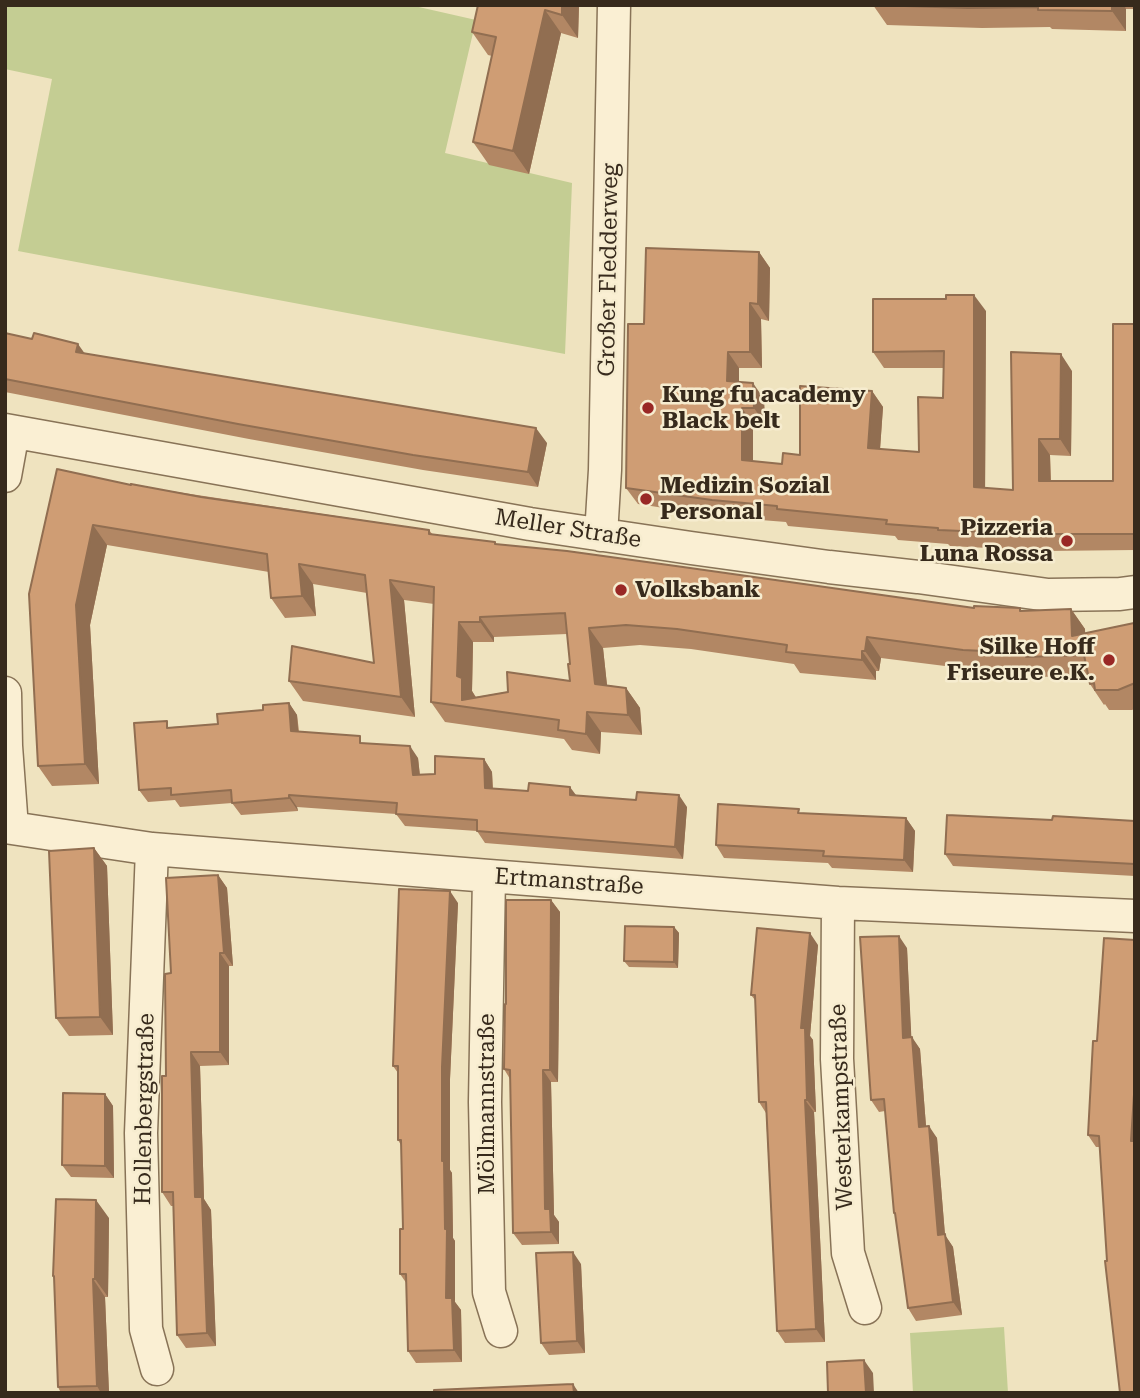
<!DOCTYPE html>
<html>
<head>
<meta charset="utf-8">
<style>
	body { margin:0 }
	#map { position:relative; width:1140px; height:1398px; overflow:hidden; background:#efe3bf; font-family:"Roboto Serif",serif }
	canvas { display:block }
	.frame { position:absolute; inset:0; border:7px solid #372a1c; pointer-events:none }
</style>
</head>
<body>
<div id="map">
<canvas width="1140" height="1398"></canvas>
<div class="frame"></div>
</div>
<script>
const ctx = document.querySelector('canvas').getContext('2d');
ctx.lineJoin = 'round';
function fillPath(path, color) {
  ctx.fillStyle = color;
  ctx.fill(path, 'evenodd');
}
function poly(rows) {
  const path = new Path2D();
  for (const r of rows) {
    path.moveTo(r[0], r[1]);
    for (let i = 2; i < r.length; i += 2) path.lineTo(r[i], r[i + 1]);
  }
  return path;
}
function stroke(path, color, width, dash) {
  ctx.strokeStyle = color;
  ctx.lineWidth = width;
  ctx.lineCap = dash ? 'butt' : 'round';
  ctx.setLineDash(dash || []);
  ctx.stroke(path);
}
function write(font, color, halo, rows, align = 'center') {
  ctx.font = font + ' "Roboto Serif",serif';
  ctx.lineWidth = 5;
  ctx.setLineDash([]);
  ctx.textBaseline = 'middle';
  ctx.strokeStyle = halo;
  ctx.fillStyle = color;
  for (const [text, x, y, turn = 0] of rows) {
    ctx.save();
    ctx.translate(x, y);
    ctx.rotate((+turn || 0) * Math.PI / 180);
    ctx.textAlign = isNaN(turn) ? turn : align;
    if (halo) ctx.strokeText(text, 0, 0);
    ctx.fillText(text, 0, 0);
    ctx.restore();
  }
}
const green = poly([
	[5,5,410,5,476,20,445,153,572,183,565,354,18,251,52,79,5,69],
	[1004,1327,1008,1393,913,1393,910,1333]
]);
const street = poly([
	[5,430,530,524,691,548,829,567,918,577,1048,595,1120,594,1135,592],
	[5,476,13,432],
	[601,535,605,470,614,5],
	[5,693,6,746,12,828],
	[5,827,152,849,489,876,838,903,1135,916],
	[152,849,141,1133,146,1329,157,1369],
	[489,876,485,1102,489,1292,501,1331],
	[838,903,837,1059,848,1253,865,1308]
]);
const wall = poly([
	[478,5,579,5,578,38,561,33,529,174,489,165,473,142,492,56,488,55,472,32],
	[873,5,1135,5,1135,9,1126,9,1126,31,1052,29,1050,27,982,28,887,25],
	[759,252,770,268,769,321,761,319,762,368,739,368,739,382,764,399,765,424,753,424,753,461,782,464,800,455,872,391,883,407,880,449,919,452,943,398,944,368,884,368,873,352,986,311,985,488,1013,490,1072,371,1071,456,1050,455,1051,481,1113,481,1135,324,1135,550,1045,551,950,546,948,544,898,540,895,536,788,526,786,522,723,517,638,504,626,488,644,324],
	[5,333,85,353,547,443,538,487,423,470,249,439,5,392],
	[57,469,131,485,429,530,433,535,495,542,497,544,974,608,1022,611,1071,609,1085,629,1085,633,1134,623,1135,625,1135,709,1132,710,1109,710,1105,704,1104,705,1090,684,1088,675,1040,677,1038,673,977,670,881,658,879,671,876,671,876,680,800,673,794,664,691,649,640,645,603,648,607,685,626,688,640,708,642,735,601,732,600,754,572,750,564,739,445,722,431,702,434,604,404,600,415,717,303,701,289,681,374,663,367,593,313,584,316,616,285,618,271,598,269,572,107,545,90,625,99,784,52,786,38,766],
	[567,634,570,664,570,681,476,697,472,691,473,642,494,642,494,637],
	[289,703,297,715,299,731,365,743,418,758,420,775,435,774,484,759,492,772,493,788,576,795,687,807,683,859,485,843,477,831,405,826,396,814,297,807,298,811,241,815,232,803,180,807,175,800,148,802,139,790,172,727,218,724],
	[801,813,906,818,915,831,913,872,832,868,828,863,724,858,716,845],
	[1052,820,1135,821,1135,876,953,866,945,854],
	[94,848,107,866,113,1035,69,1036,56,1018],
	[218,875,227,888,233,966,229,966,229,1065,200,1066,204,1199,211,1210,216,1346,186,1348,177,1335,173,1206,171,1206,162,1192,171,973],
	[551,900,560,912,558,1082,551,1082,554,1215,559,1222,559,1244,522,1245,513,1233,510,1079,504,1069,506,1004],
	[458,903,450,1079,450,1170,452,1173,453,1238,455,1241,455,1302,461,1310,462,1362,416,1363,408,1351,407,1284,400,1274,403,1229,401,1145,398,1140,398,1073,393,1066],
	[674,927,679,933,678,968,629,967,624,961],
	[818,945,810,1036,813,1040,816,1112,814,1112,825,1342,785,1343,777,1331,766,1113,759,1102,755,1000,751,995],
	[907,948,911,1037,920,1049,926,1126,937,1138,945,1235,953,1247,962,1315,916,1321,908,1308,896,1216,894,1213,885,1111,879,1112,871,1100],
	[1097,1041,1107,1261,1100,1147,1096,1147,1088,1135],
	[105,1094,113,1106,114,1178,71,1177,62,1165],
	[109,1218,108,1297,105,1297,109,1393,61,1393,58,1387,54,1278,53,1276],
	[581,1264,585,1353,549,1355,541,1343]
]);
const shadedWall = poly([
	[562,5,579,5,578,38,562,15],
	[1112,5,1124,5,1126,9,1126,31,1112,11],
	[545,10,561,33,529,174,513,151],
	[759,252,770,268,769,321,758,304],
	[974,295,986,311,985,504,974,487],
	[750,303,761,319,762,368,750,352],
	[78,344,88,358,76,352],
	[728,352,739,368,739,397,727,381],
	[1061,354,1072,371,1071,456,1060,439],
	[753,383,764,399,765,424,754,408],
	[872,391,883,407,879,464,868,448],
	[742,408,753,424,753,476,742,460],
	[536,428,547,443,538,487,528,472],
	[1039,439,1050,455,1051,497,1039,481],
	[93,525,107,545,90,625,99,784,85,764,76,605],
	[299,564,313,584,316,616,302,596],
	[390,580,404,600,415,717,401,697],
	[1071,609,1085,629,1086,656,1072,636],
	[480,617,494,637,494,642,480,622],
	[459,622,473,642,472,691,476,698,462,700,457,676],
	[589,628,603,648,609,704,595,684],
	[867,637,881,658,879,671,865,651],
	[862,651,876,671,876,680,862,660],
	[626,688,640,708,642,735,628,715],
	[289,703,297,715,299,743,291,731],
	[587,712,601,732,600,754,586,734],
	[410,746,418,758,421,787,413,775],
	[484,759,492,772,493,800,485,788],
	[570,787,579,799,570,795],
	[289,795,297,807,298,811,289,798],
	[679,795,687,807,683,859,675,847],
	[906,818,915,831,913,872,904,860],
	[94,848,107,866,113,1035,100,1017],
	[218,875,227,888,233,966,224,953],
	[450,891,458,903,450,1079,450,1170,452,1173,453,1238,455,1241,455,1302,461,1310,462,1362,454,1350,446,1298,442,1161,442,1067],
	[551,900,560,912,558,1082,550,1070],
	[674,927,679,933,678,968,674,962],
	[810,933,818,945,810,1036,813,1040,816,1112,807,1100,801,1028],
	[899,936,907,948,912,1050,903,1038],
	[220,953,229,966,229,1065,220,1052],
	[912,1037,920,1049,927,1139,919,1127],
	[191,1052,200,1066,204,1199,211,1210,216,1346,207,1333,195,1197],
	[543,1070,551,1082,554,1215,559,1222,559,1244,551,1232,545,1209],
	[1135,1079,1135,1146,1131,1141],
	[105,1094,113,1106,114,1178,105,1166],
	[805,1100,814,1112,825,1342,816,1329],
	[929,1126,937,1138,945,1235,953,1247,962,1315,953,1302,938,1235],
	[96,1200,109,1218,108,1297,95,1279],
	[573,1252,581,1264,585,1353,577,1341],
	[93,1279,105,1297,109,1393,101,1393,97,1386],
	[864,1360,873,1373,874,1393,866,1393],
	[573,1384,579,1393,574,1393]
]);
const building = poly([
	[478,5,562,5,562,15,545,10,513,151,473,142,496,37,472,32,478,5],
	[873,5,1112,5,1112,11,1038,10,1038,7,968,8,873,5],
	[646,248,759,252,758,304,750,303,750,352,728,352,727,381,753,383,754,408,742,408,742,460,782,464,783,453,800,455,800,386,872,391,868,448,919,452,918,397,943,398,944,351,873,352,873,299,946,299,946,295,974,295,974,487,1013,490,1011,352,1061,354,1060,439,1039,439,1039,481,1113,481,1113,324,1135,324,1135,534,1034,534,938,530,938,528,886,524,887,520,777,509,777,506,712,500,626,488,628,324,644,324,646,248],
	[5,333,32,339,34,333,78,344,76,352,536,428,528,472,413,455,238,424,5,379,5,333],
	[57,469,131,485,131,484,201,497,429,530,429,534,495,542,495,544,567,551,683,567,974,608,974,606,1020,608,1020,611,1071,609,1072,636,1134,623,1135,628,1135,683,1118,690,1095,690,1094,683,1090,684,1084,655,1026,657,1026,653,963,650,867,637,865,651,862,651,862,660,786,652,787,645,677,629,626,625,589,628,595,684,626,688,628,715,587,712,586,734,558,730,559,720,431,702,434,587,390,580,401,697,289,681,292,646,374,663,365,575,299,564,302,596,271,598,267,554,93,525,76,605,85,764,38,766,29,594,57,469],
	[565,613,570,664,568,664,570,681,507,672,508,692,462,700,462,678,457,676,459,622,480,622,480,617,565,613],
	[289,703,291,731,360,736,360,743,410,746,413,775,435,774,435,756,484,759,485,788,528,791,529,783,570,787,570,795,636,800,637,792,679,795,675,847,477,831,477,820,396,814,397,803,289,795,289,798,232,803,231,790,171,795,171,788,139,790,134,723,167,721,167,728,218,724,217,714,263,710,263,705,289,703],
	[718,804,799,809,798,813,906,818,904,860,823,856,824,851,716,845,718,804],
	[947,815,1052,820,1053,816,1135,821,1135,864,945,854,947,815],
	[94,848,100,1017,56,1018,49,851,94,848],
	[218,875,224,953,220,953,220,1052,191,1052,195,1197,202,1197,207,1333,177,1335,173,1192,162,1192,162,1076,166,1076,165,974,171,973,166,878,218,875],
	[399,889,450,891,442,1067,442,1161,444,1161,445,1229,447,1229,446,1298,452,1298,454,1350,408,1351,406,1274,400,1274,400,1229,403,1229,401,1140,398,1140,398,1066,393,1066,399,889],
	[506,900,551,900,550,1070,543,1070,545,1209,550,1209,551,1232,513,1233,510,1070,504,1069,505,1004,506,1004,506,900],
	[625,926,674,927,674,962,624,961,625,926],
	[757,928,810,933,801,1028,805,1028,807,1100,805,1100,816,1329,777,1331,766,1102,759,1102,755,995,751,995,757,928],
	[899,936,903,1038,912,1037,919,1127,929,1126,938,1235,945,1234,953,1302,908,1308,895,1213,894,1213,884,1099,871,1100,860,937,899,936],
	[1104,938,1135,940,1135,1079,1131,1141,1135,1141,1135,1393,1120,1393,1105,1261,1107,1261,1099,1136,1088,1135,1093,1041,1097,1041,1104,938],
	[63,1093,105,1094,105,1166,62,1165,63,1093],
	[56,1199,96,1200,95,1279,93,1279,97,1386,58,1387,54,1276,53,1276,56,1199],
	[573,1252,577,1341,541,1343,536,1253,573,1252],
	[864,1360,866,1393,828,1393,827,1362,864,1360],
	[573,1384,574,1393,434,1393,434,1390,573,1384]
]);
const markers = [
	[648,408,7,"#992825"],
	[646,499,7,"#992825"],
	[1067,541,7,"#992825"],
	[621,590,7,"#992825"],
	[1109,660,7,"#992825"]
];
const streetNames = [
	["Großer Fledderweg",609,270,-89],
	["Meller Straße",568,529,9],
	["Ertmanstraße",569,882,4],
	["Möllmannstraße",487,1104,-90],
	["Westerkampstraße",842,1107,-92],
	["Hollenbergstraße",145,1109,-89]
];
const poiNames = [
	["Kung fu academy",662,395],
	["Black belt",662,421],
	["Medizin Sozial",660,486],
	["Personal",660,512],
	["Pizzeria",1053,528,"right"],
	["Luna Rossa",1053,554,"right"],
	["Volksbank",635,590],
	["Silke Hoff",1095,647,"right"],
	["Friseure e.K.",1095,673,"right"]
];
fillPath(green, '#c4cd93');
stroke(street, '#887357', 35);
stroke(street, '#faefd3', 32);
fillPath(wall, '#b28764');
fillPath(shadedWall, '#916e51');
fillPath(building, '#cf9d74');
stroke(building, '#916e51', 2);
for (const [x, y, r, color] of markers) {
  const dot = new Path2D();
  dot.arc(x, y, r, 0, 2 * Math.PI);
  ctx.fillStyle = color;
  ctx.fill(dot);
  stroke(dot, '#f6eccf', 2.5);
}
write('23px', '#372a1c', '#f6eccf', streetNames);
write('bold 23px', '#372a1c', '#f6eccf', poiNames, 'left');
</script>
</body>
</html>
